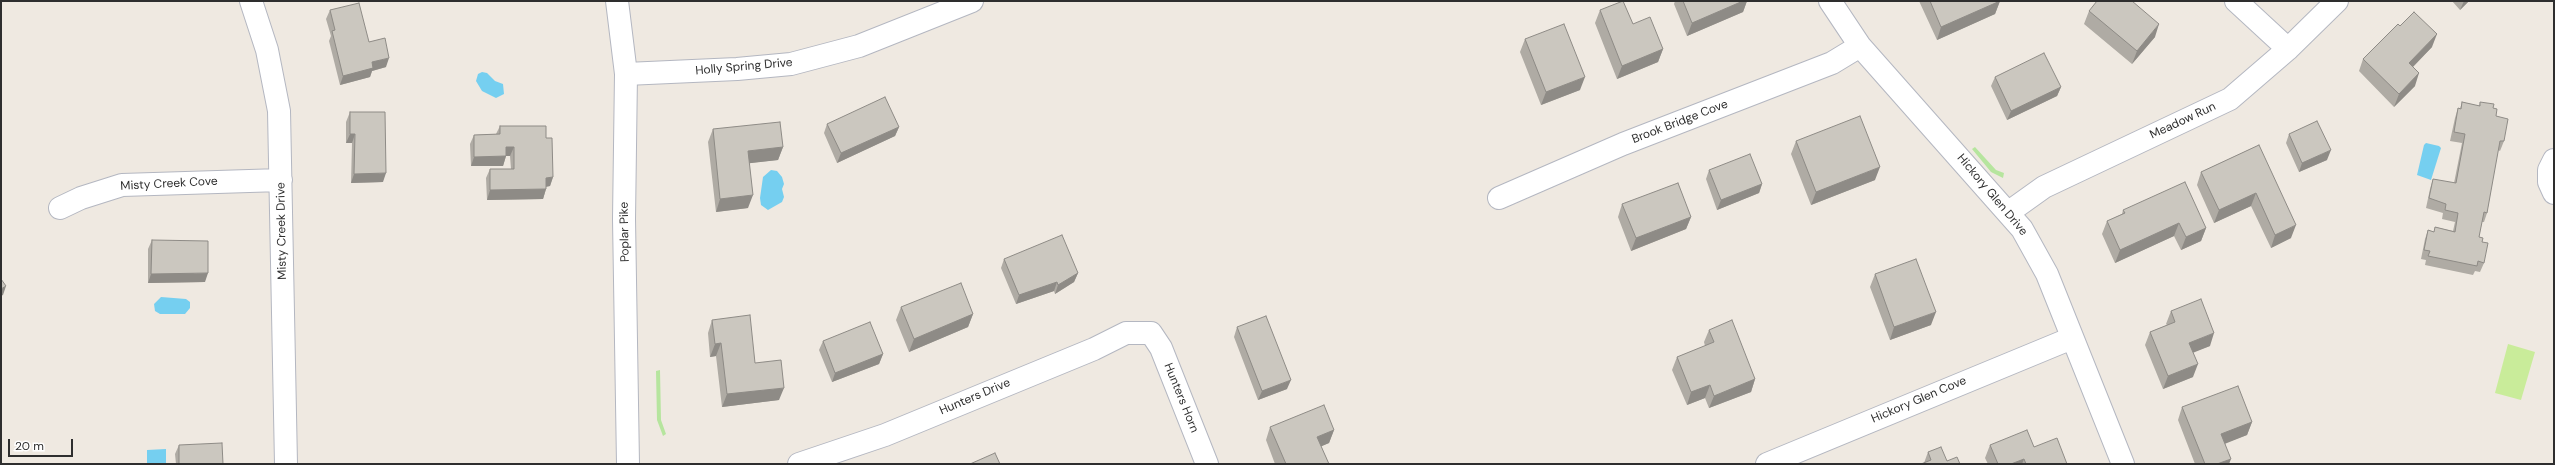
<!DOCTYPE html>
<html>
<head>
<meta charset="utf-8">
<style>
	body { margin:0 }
	#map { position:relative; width:2555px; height:465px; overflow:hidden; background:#efe9e1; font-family:"DM Sans",sans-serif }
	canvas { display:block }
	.frame { position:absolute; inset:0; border:2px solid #2e2e2e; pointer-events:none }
	.scale { position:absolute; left:8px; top:439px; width:65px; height:18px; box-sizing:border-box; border:2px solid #2e2e2e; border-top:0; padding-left:5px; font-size:12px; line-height:14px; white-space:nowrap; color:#2e2e2e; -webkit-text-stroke:3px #fff; paint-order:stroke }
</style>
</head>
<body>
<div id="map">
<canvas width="2555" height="465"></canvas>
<div class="frame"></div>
<div class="scale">20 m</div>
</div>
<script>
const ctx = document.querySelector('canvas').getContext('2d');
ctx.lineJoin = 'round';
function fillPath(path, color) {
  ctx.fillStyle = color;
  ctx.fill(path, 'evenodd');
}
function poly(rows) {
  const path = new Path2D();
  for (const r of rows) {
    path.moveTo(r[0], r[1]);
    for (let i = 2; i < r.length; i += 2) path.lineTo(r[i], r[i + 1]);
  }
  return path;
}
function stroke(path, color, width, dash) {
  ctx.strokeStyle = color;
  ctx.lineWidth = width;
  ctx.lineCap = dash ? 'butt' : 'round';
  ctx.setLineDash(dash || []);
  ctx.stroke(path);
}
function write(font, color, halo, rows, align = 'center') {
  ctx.font = font + ' "DM Sans",sans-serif';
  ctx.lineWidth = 3;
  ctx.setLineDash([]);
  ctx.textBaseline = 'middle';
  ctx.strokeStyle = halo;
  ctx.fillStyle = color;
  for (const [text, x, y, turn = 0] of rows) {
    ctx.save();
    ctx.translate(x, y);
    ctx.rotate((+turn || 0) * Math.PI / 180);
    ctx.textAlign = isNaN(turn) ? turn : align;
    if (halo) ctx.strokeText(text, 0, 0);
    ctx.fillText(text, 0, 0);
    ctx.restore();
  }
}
const green = poly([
	[1975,147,1996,170,2004,173,2003,178,1991,172,1972,149],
	[660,370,661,420,666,434,663,436,657,420,656,371]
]);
const pitch = poly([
	[2508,344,2535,352,2521,400,2495,393]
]);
const water = poly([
	[482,72,487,73,495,81,503,84,504,94,496,98,482,91,476,81,478,74],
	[2426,143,2439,146,2441,148,2431,180,2417,175,2424,145],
	[771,170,777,171,782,177,784,184,782,189,784,197,782,202,768,210,761,205,760,198,763,177],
	[161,297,186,299,190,302,190,308,185,314,160,314,155,311,154,304],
	[166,449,166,464,147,464,147,450]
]);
const street = poly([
	[251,1,267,50,279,111,286,464],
	[1830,1,1860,46,2022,229,2047,274,2123,464],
	[2236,1,2288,49],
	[626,74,737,69,791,64,859,46,972,1],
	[2554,160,2549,170,2549,182,2554,193],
	[1499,198,1623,144,1832,63,1860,46],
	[60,208,81,198,122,185,281,180],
	[2009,212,2044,187,2230,99,2288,49,2337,1],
	[799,464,885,435,1094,349,1126,333,1151,333,1161,348,1207,464],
	[1767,464,2072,338]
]);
const secondary = poly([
	[617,1,626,74,624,219,628,464]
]);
const wall = poly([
	[1675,1,1747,1,1743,12,1687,36,1674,4],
	[1919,1,2000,1,1995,14,1937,40],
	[2452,1,2469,1,2460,10],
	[2133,2,2155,37,2132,64,2084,24,2089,11],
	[330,10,369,42,386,67,372,71,370,77,340,85,329,41,331,36,326,19],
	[1600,10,1633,24,1663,49,1658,62,1617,79,1595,23],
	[2400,26,2432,47,2413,67,2415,86,2394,107,2359,71,2363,59],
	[1525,39,1580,90,1541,105,1520,52],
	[1995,77,2061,87,2057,96,2007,120,1991,86],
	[2462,102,2479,106,2480,102,2493,108,2504,141,2500,151,2498,150,2487,213,2484,222,2482,222,2479,237,2482,242,2484,263,2480,272,2475,271,2473,275,2425,265,2426,260,2421,259,2425,239,2428,230,2434,232,2435,227,2453,231,2455,222,2442,219,2443,213,2426,208,2430,189,2433,179,2454,183,2462,143,2450,141,2455,118,2458,108,2460,109],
	[350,112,383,182,351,183,352,143,346,143,346,122],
	[827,124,899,127,895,136,837,163,824,133],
	[500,126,546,138,553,177,550,186,546,187,546,189,543,199,487,200,486,178,490,169,511,169,510,156,506,156,503,166,471,166,470,144,474,135,496,134],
	[713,129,783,147,778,160,749,163,748,208,716,212,708,142],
	[2289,134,2327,160,2299,172,2286,143],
	[1796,141,1875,180,1811,205,1791,154],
	[2259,145,2291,238,2271,248,2251,206,2214,223,2197,185,2201,172],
	[1709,170,1762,184,1759,193,1717,210,1706,179],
	[1622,204,1691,217,1686,229,1631,251,1618,217],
	[2123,210,2206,228,2201,241,2181,250,2174,236,2115,263,2102,234,2107,221,2122,214],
	[152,240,205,282,148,283,148,249],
	[1004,259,1078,273,1074,282,1055,294,1054,291,1016,304,1001,268],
	[1875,274,1931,325,1890,340,1870,287],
	[901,307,973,314,968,327,909,352,896,320],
	[2171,311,2210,346,2193,352,2193,377,2163,389,2145,345,2150,332,2167,325,2166,324],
	[712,320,755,363,779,400,722,407,716,356,710,357,708,333],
	[1237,327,1287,389,1258,400,1234,337],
	[1709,330,1755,379,1751,392,1709,408,1705,398,1687,405,1672,370,1677,357,1705,346,1704,342],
	[823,341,883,354,879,364,832,382,819,350],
	[2182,407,2252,422,2247,435,2225,443,2229,464,2195,464,2178,420],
	[1270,427,1334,430,1329,443,1321,446,1329,464,1275,464,1266,440],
	[179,445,223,464,176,464,175,454],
	[1990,445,2034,447,2067,464,1988,464,1985,458],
	[1928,452,1947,461,1924,463]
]);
const shadedWall = poly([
	[1743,1,1747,1,1743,12,1687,36,1692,23],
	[2000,1,1995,14,1937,40,1941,27],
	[2464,1,2469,1,2460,10],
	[2159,24,2155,37,2132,64,2137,51],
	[2437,34,2432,47,2404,76,2409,63],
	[1663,49,1658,62,1617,79,1622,66],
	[389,58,386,67,372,71,370,77,340,85,343,76,372,62],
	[2419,73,2415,86,2394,107,2399,94],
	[1585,77,1580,90,1541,105,1546,92],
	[2061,87,2057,96,2007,120,2011,111],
	[899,127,895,136,837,163,841,153],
	[350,134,355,134,352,143,346,143],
	[506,147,514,147,510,156,503,156],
	[783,147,778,160,743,164,748,151],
	[2331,150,2327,160,2299,172,2302,163],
	[506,156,503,166,471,166,474,157],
	[1880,167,1875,180,1811,205,1816,192],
	[386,173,383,182,351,183,354,174],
	[553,177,550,186,543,187,546,178],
	[1762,184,1759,193,1717,210,1721,200],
	[546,189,543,199,487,200,490,190],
	[2256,193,2251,206,2214,223,2219,210],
	[753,195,748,208,716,212,720,199],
	[1691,217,1686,229,1631,251,1636,238],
	[2179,223,2174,236,2115,263,2120,250],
	[2296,225,2291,238,2271,248,2275,235],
	[2206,228,2201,241,2181,250,2186,237],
	[208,273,205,282,148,283,151,274],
	[1078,273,1074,282,1055,294,1058,285],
	[1057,282,1054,291,1016,304,1019,295],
	[6,286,3,295,1,296,1,289],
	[1936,312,1931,325,1890,340,1894,327],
	[973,314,968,327,909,352,914,339],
	[2214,333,2210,346,2185,356,2189,343],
	[721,343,716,356,710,357,715,344],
	[883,354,879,364,832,382,835,373],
	[2198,364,2193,377,2163,389,2168,376],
	[1755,379,1751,392,1709,408,1714,396],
	[1291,380,1287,389,1258,400,1262,391],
	[1710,385,1705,398,1687,405,1691,392],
	[784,388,779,400,722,407,727,394],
	[2252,422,2247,435,2217,447,2221,434],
	[1334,430,1329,443,1313,450,1317,437],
	[2024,459,2022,464,2011,464],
	[2231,459,2229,464,2217,464]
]);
const building = poly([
	[1623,1,1633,24,1650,17,1663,49,1622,66,1600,10,1623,1],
	[1683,1,1743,1,1692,23,1683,1],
	[1930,1,2000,1,1941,27,1930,1],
	[2097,1,2132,1,2159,24,2137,51,2089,11,2097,1],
	[359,3,369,42,385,38,389,58,372,62,373,68,343,76,332,31,335,30,330,10,359,3],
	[2414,12,2437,34,2409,63,2419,73,2399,94,2363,59,2398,24,2400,26,2414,12],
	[1564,24,1585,77,1546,92,1525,39,1564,24],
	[2044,53,2061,87,2011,111,1995,77,2044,53],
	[885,97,899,127,841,153,827,124,885,97],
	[2462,102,2480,106,2480,102,2494,104,2493,108,2497,109,2496,116,2508,119,2504,141,2500,141,2487,213,2484,212,2479,237,2483,238,2482,242,2488,243,2484,263,2478,261,2477,266,2428,256,2430,251,2424,250,2428,230,2434,232,2435,227,2455,232,2458,213,2445,210,2446,204,2429,198,2433,179,2456,183,2465,134,2454,132,2458,108,2461,109,2462,102],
	[350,112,385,112,386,173,354,174,355,134,350,134,350,112],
	[1860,116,1880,167,1816,192,1796,141,1860,116],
	[2317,121,2331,150,2302,163,2289,134,2317,121],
	[780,122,783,147,748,151,753,195,720,199,713,129,780,122],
	[500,126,546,126,546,138,552,138,553,177,546,178,546,189,490,190,490,169,514,169,514,147,506,147,506,156,474,157,474,135,500,134,500,126],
	[2259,145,2296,225,2275,235,2256,193,2219,210,2201,172,2259,145],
	[1750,154,1762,184,1721,200,1709,170,1750,154],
	[2185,182,2206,228,2186,237,2179,223,2120,250,2107,221,2125,213,2123,210,2185,182],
	[1678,183,1691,217,1636,238,1622,204,1678,183],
	[1062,235,1078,273,1058,285,1057,282,1019,295,1004,259,1062,235],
	[152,240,208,241,208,273,151,274,152,240],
	[1916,259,1936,312,1894,327,1875,274,1916,259],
	[1,279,6,286,1,289,1,279],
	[961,283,973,314,914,339,901,307,961,283],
	[2201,299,2214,333,2189,343,2198,364,2168,376,2150,332,2175,322,2171,311,2201,299],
	[750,315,755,363,781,360,784,388,727,394,721,343,715,344,712,320,750,315],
	[1266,316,1291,380,1262,391,1237,327,1266,316],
	[1732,320,1755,379,1714,396,1710,385,1691,392,1677,357,1714,342,1709,330,1732,320],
	[870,322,883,354,835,373,823,341,870,322],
	[2238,386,2252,422,2221,434,2231,459,2217,464,2205,464,2182,407,2238,386],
	[1324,405,1334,430,1317,437,1329,464,1286,464,1270,427,1324,405],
	[2027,430,2034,447,2057,438,2067,464,2026,464,2024,459,2011,464,1998,464,1990,445,2027,430],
	[222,443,223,464,179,464,179,445,222,443],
	[1941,447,1947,461,1957,457,1960,464,1921,464,1931,460,1928,452,1941,447],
	[995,453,1000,464,970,464,995,453]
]);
const streetNames = [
	["Holly Spring Drive",744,67,-5],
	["Meadow Run",2183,121,-25],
	["Brook Bridge Cove",1680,122,-21],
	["Misty Creek Cove",169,184,-3],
	["Hickory Glen Drive",1992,195,50],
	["Misty Creek Drive",282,231,-91],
	["Poplar Pike",625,232,-91],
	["Hunters Drive",975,397,-23],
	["Hunters Horn",1181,398,68],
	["Hickory Glen Cove",1919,400,-23]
];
fillPath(green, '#b6e59e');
fillPath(pitch, '#c9ec9a');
fillPath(water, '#75cff0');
stroke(street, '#b4b7c1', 24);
stroke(secondary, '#b4b7c1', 24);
stroke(street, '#fff', 22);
stroke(secondary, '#fff', 22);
fillPath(wall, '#afaba4');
fillPath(shadedWall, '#8e8b86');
fillPath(building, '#cbc7bf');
stroke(building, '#8e8b86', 1);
write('12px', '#2e2e2e', '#fff', streetNames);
</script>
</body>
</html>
